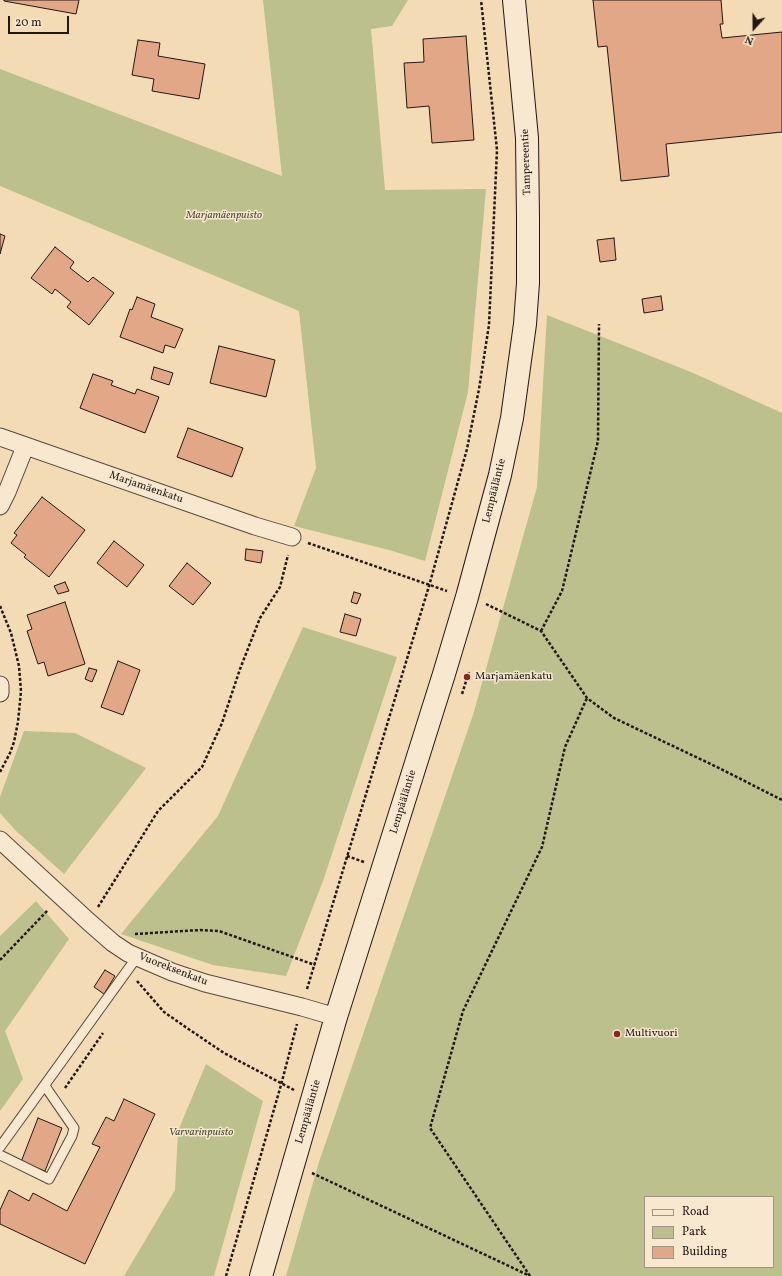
<!DOCTYPE html>
<html>
<head>
<meta charset="utf-8">
<style>
	body { margin:0 }
	#map { position:relative; width:782px; height:1276px; overflow:hidden; background:#f3dcb5; font-family:Vollkorn,serif }
	canvas { display:block }
	.legend { position:absolute; left:644px; top:1196px; width:130px; height:72px; box-sizing:border-box; background:#f7e8cf; border:1px solid #a29484; margin:0; padding:5px 7px; list-style:none; font-size:12px; color:#231713 }
	.legend li { display:flex; align-items:center; gap:8px; height:20px }
	.legend b { width:20px; border:1px solid #a29484 }
	.north { position:absolute; left:734px; top:8px; width:40px; height:40px; -webkit-text-stroke:3px #f7e8cf; paint-order:stroke; rotate:201deg; font-size:11px; font-weight:700; line-height:16px; text-align:center; color:#231713 }
	.north::after { content:''; display:block; margin:auto; width:14px; height:18px; background:#231713; clip-path:polygon(50% 0,100% 100%,50% 72%,0 100%) }
	.scale { position:absolute; left:8px; top:16px; width:61px; height:18px; box-sizing:border-box; border:2px solid #231713; border-top:0; padding-left:5px; font-size:12px; line-height:14px; white-space:nowrap; color:#231713; -webkit-text-stroke:3px #f7e8cf; paint-order:stroke }
</style>
</head>
<body>
<div id="map">
<canvas width="782" height="1276"></canvas>
<ul class="legend">
<li><b style="height:5px;background:#f7e8cf"></b>Road</li>
<li><b style="height:11px;background:#bbc08d"></b>Park</li>
<li><b style="height:11px;background:#e2a786"></b>Building</li>
</ul>
<div class="north">N</div>
<div class="scale">20 m</div>
</div>
<script>
const ctx = document.querySelector('canvas').getContext('2d');
ctx.lineJoin = 'round';
function fillPath(path, color) {
  ctx.fillStyle = color;
  ctx.fill(path, 'evenodd');
}
function poly(rows) {
  const path = new Path2D();
  for (const r of rows) {
    path.moveTo(r[0], r[1]);
    for (let i = 2; i < r.length; i += 2) path.lineTo(r[i], r[i + 1]);
  }
  return path;
}
function stroke(path, color, width, dash) {
  ctx.strokeStyle = color;
  ctx.lineWidth = width;
  ctx.lineCap = dash ? 'butt' : 'round';
  ctx.setLineDash(dash || []);
  ctx.stroke(path);
}
function write(font, color, halo, rows, align = 'center') {
  ctx.font = font + ' Vollkorn,serif';
  ctx.lineWidth = 3;
  ctx.setLineDash([]);
  ctx.textBaseline = 'middle';
  ctx.strokeStyle = halo;
  ctx.fillStyle = color;
  for (const [text, x, y, turn = 0] of rows) {
    ctx.save();
    ctx.translate(x, y);
    ctx.rotate((+turn || 0) * Math.PI / 180);
    ctx.textAlign = isNaN(turn) ? turn : align;
    if (halo) ctx.strokeText(text, 0, 0);
    ctx.fillText(text, 0, 0);
    ctx.restore();
  }
}
const green = poly([
	[263,0,408,0,392,26,371,29,385,190,486,189,468,392,425,561,389,550,294,526,316,468,299,311,0,186,0,69,282,176],
	[547,315,691,372,782,413,782,1276,286,1276,319,1162,473,715,537,487],
	[645,1197,773,1197,773,1267,645,1267],
	[303,627,397,657,323,881,286,976,213,965,121,934,218,816],
	[24,731,75,733,146,768,64,874,16,831,0,813,0,797],
	[36,901,69,939,5,1031,23,1079,0,1111,0,936],
	[206,1064,263,1101,214,1276,124,1276,175,1190,178,1131]
]);
const building = poly([
	[4,0,79,0,76,14,4,1,4,0],
	[593,0,721,0,723,24,720,24,722,38,782,32,782,132,666,144,669,176,621,181,607,46,598,47,593,0],
	[466,36,474,140,432,143,429,106,407,108,404,63,424,62,423,39,466,36],
	[138,40,160,43,158,56,205,64,199,99,152,91,154,79,132,75,138,40],
	[0,234,5,236,0,254,0,234],
	[614,238,616,260,600,262,597,240,614,238],
	[55,247,74,262,70,268,88,282,93,277,114,293,89,325,67,307,71,302,55,289,52,294,31,278,55,247],
	[661,296,663,310,644,313,642,299,661,296],
	[137,297,155,304,151,317,183,329,175,348,165,345,163,353,120,337,130,309,132,310,137,297],
	[219,346,275,360,266,397,210,383,219,346],
	[154,367,173,373,169,385,151,379,154,367],
	[93,374,113,381,111,385,135,394,137,389,159,397,145,433,80,408,93,374],
	[188,428,243,448,232,477,177,457,188,428],
	[42,497,85,530,49,577,24,557,26,555,11,543,17,535,14,533,42,497],
	[114,541,144,565,127,587,97,563,114,541],
	[246,549,263,551,261,563,245,560,246,549],
	[187,563,211,583,193,605,169,586,187,563],
	[65,582,69,591,58,594,54,586,65,582],
	[354,592,361,594,357,604,351,602,354,592],
	[65,602,85,664,48,676,44,662,38,664,27,631,32,629,27,615,65,602],
	[345,614,361,619,356,636,340,632,345,614],
	[118,661,140,670,123,715,101,707,118,661],
	[89,668,97,670,92,682,85,679,89,668],
	[105,970,115,976,104,994,94,987,105,970],
	[124,1099,155,1114,85,1264,0,1224,0,1210,9,1190,29,1201,33,1193,67,1211,100,1147,92,1144,106,1117,114,1121,124,1099],
	[38,1118,62,1128,45,1171,21,1162,38,1118]
]);
const path = poly([
	[308,543,447,591],
	[486,604,541,631,587,698,614,718,717,767,782,800],
	[0,606,11,633,19,666,21,691,18,722,14,742,10,753,0,772],
	[541,631,562,591,598,441,599,324],
	[462,694,469,672],
	[347,856,364,862],
	[98,907,158,811,202,767,222,723,240,669,260,618,280,587,288,555],
	[135,934,200,930,219,931,315,965],
	[0,960,48,910],
	[137,981,164,1012,187,1028,224,1053,294,1090],
	[307,989,429,586,467,449,479,389,489,325,497,150,481,0],
	[65,1088,103,1033],
	[312,1173,530,1276],
	[226,1276,281,1085,297,1024],
	[530,1276,430,1128,463,1011,542,847,565,747,587,698]
]);
const service = poly([
	[0,1147,137,957],
	[0,1155,49,1179,72,1136,74,1128,45,1086]
]);
const minor = poly([
	[0,437,255,526,292,537],
	[0,506,7,492,25,447],
	[0,685,0,693],
	[0,840,89,922,113,943,128,953,172,972,205,983,302,1007,336,1017]
]);
const secondary = poly([
	[261,1276,336,1017,444,674,467,597,500,475,512,418,525,324,528,283,528,219,527,138,514,0]
]);
const markers = [
	[467,677,4,"#8f2418"],
	[617,1034,4,"#8f2418"]
];
const streetNames = [
	["Tampereentie",527,162,-92],
	["Marjamäenkatu",146,488,19],
	["Lempääläntie",495,491,-76],
	["Lempääläntie",404,802,-73],
	["Vuoreksenkatu",173,970,21],
	["Lempääläntie",309,1112,-74]
];
const parkNames = [
	["Marjamäenpuisto",224,216],
	["Varvarinpuisto",201,1133]
];
const poiNames = [
	["Marjamäenkatu",475,677],
	["Multivuori",625,1034]
];
fillPath(green, '#bbc08d');
fillPath(building, '#e2a786');
stroke(building, '#231713', 1);
stroke(service, '#57483c', 11);
stroke(minor, '#57483c', 19);
stroke(secondary, '#231713', 24);
stroke(path, '#231713', 2.5, [3, 2]);
stroke(service, '#f7e8cf', 9);
stroke(minor, '#f7e8cf', 17);
stroke(secondary, '#f7e8cf', 22);
for (const [x, y, r, color] of markers) {
  const dot = new Path2D();
  dot.arc(x, y, r, 0, 2 * Math.PI);
  ctx.fillStyle = color;
  ctx.fill(dot);
  stroke(dot, '#f7e8cf', 1.5);
}
write('11px', '#231713', '#f7e8cf', streetNames);
write('italic 11px', '#514a38', '#f7e8cf', parkNames);
write('11px', '#231713', '#f7e8cf', poiNames, 'left');
</script>
</body>
</html>
